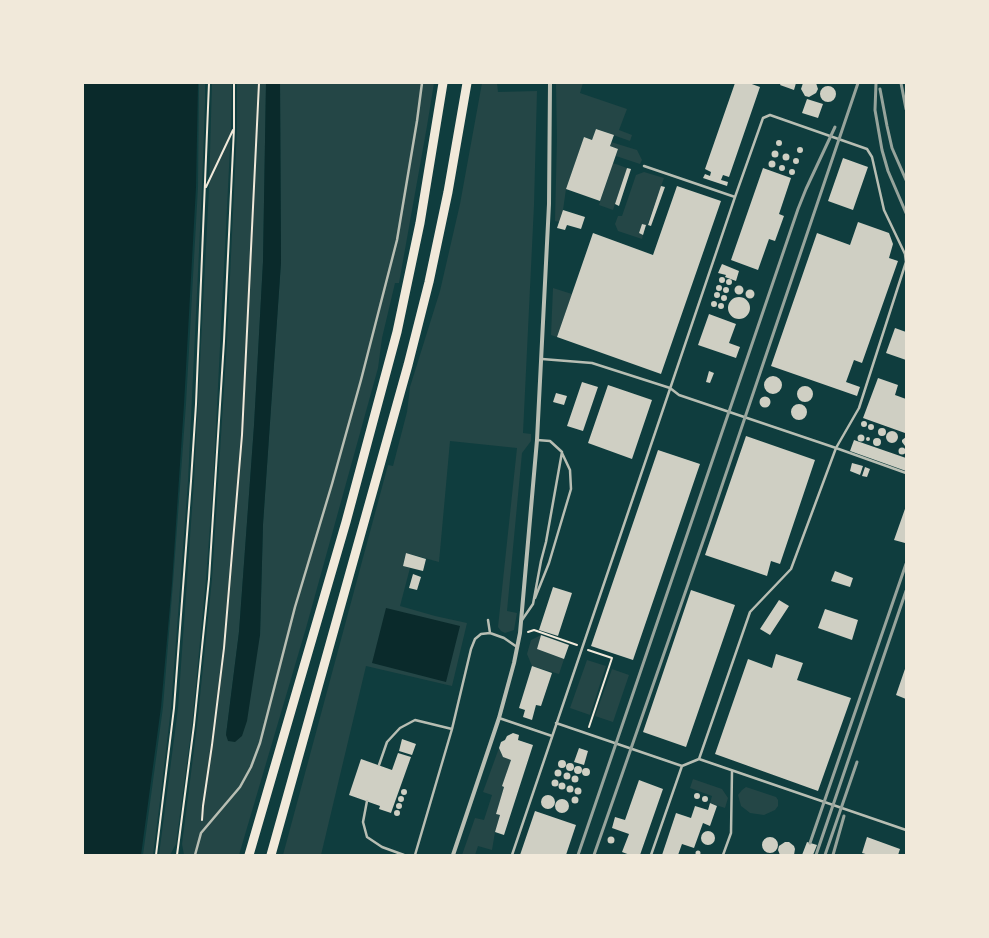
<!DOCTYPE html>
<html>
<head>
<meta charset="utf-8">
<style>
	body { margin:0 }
	#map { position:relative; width:989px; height:938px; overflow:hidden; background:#0f3d3e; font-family:"Public Sans",sans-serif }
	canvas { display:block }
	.frame { position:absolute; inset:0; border:84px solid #f1e9da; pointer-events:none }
</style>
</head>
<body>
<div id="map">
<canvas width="989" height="938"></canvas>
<div class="frame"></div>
</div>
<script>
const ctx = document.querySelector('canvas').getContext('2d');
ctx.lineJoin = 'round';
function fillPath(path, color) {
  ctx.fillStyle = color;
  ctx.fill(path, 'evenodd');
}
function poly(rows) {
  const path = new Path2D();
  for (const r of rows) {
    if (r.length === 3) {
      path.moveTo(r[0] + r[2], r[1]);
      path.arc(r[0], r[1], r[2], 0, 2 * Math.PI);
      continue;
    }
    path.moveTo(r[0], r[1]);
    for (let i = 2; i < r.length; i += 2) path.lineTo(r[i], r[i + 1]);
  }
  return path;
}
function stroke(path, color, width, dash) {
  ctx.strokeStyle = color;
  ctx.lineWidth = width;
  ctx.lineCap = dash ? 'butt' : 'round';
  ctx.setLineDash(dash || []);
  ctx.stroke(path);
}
const green = poly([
	[199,83,205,83,205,103,202,188,188,481,171,708,160,801,153,855,143,855,163,707,173,583,186,404,198,187],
	[212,83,232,83,231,128,213,486,206,579,192,725,176,844,170,855,159,855,178,708,194,481,209,188],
	[237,83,266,83,263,262,254,426,239,632,226,735,260,635,263,524,281,262,280,83,434,83,427,126,399,283,395,283,382,338,378,368,306,628,239,855,184,855,182,844,197,726,212,579,227,341,237,128],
	[482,83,497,83,498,92,537,91,534,205,523,433,531,434,531,441,522,453,507,611,517,613,514,630,505,633,501,631,498,627,517,448,450,441,439,562,406,553,403,566,410,568,400,606,435,616,467,623,452,686,366,666,321,855,283,855,388,465,393,466,407,412,410,387,440,291,460,204],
	[556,83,583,83,580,93,627,109,619,130,632,135,630,141,596,129,592,140,584,137,566,189,563,210,559,222,555,221,557,138],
	[611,142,637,150,642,160,640,164,616,156,618,149,610,146],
	[613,163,627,168,613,210,599,205],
	[644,172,664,178,647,226,642,224,639,233,643,235,642,239,618,231,615,224,618,216,622,216,636,175],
	[553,288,572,294,557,337,551,335],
	[541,635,537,649,564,659,559,674,532,666,527,654,531,640],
	[587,660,606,666,590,715,570,708],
	[612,669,629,675,613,722,595,716],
	[499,748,503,757,511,760,504,787,496,814,500,815,495,832,492,850,478,846,475,855,462,855,475,818,484,820,492,795,483,792],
	[693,779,722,789,728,798,725,808,710,803,712,796,690,788],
	[746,787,776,797,778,800,778,806,775,810,764,815,750,813,745,809,741,806,738,795,742,790]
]);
const water = poly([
	[83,83,198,83,196,187,184,404,172,583,161,707,141,855,83,855],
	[266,83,280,83,281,262,263,524,260,635,247,721,242,736,235,742,228,741,226,735,239,632,254,426,263,262],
	[386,608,460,626,446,682,372,663]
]);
const building = poly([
	[735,83,749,83,760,87,729,177,723,175,721,180,728,182,727,186,703,178,705,174,710,176,711,172,705,169],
	[781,83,796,83,794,90,780,85],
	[803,83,816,83,818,89,816,93,809,97,805,96,801,89],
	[828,94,8],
	[807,99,823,104,818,118,802,113],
	[596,129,614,135,610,146,618,149,600,201,566,189,584,137,592,140],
	[779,143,3],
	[800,150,3],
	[775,154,3.5],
	[786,157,3.5],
	[796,161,3],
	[843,158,868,167,853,210,828,201],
	[772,164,3.5],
	[782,168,3],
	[627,168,631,169,619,206,615,204],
	[763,168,791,178,779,214,784,216,775,241,769,239,758,270,731,260],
	[792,172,3],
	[661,186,665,187,651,226,648,225],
	[677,186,721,201,661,374,557,337,593,233,653,255],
	[563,210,585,217,581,229,567,225,565,230,557,228],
	[858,222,889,233,893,244,889,258,898,261,862,363,854,360,846,382,860,387,857,396,771,366,817,233,850,245],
	[642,224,646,225,643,235,639,233],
	[722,264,739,271,736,281,725,277,726,275,718,273],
	[722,280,3],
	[729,282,3],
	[719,288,3],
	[739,290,4.5],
	[726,290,3],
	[750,294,4.5],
	[717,295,3],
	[724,298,3],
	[739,308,11],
	[714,304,3],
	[721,306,3],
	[709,314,736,324,729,343,740,347,736,358,698,345],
	[895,328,906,332,906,360,886,353],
	[709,371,714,373,710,383,706,382],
	[773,385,9],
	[878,378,898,385,895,395,906,399,905,433,863,418],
	[582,382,598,387,583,431,567,426],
	[608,385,652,400,632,459,588,443],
	[805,394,8],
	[556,393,567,396,564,405,553,402],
	[765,402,5.5],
	[799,412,8],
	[864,424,3],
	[871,427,3],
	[882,432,4],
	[892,437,6],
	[861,438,3.5],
	[746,436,815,460,780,564,771,561,767,576,705,555],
	[868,439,2],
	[906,437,906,446,905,446,902,442,902,440],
	[877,442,4],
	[854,440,906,458,906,471,850,451],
	[902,451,3.5],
	[658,450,700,464,633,660,591,646],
	[852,463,863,466,860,475,850,471],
	[865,467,870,469,867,477,862,476],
	[906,506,906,540,905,543,894,540],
	[406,553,426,559,423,571,403,566],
	[835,571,853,578,850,587,831,581],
	[413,574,421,577,417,590,409,588],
	[553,587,572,593,558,636,539,630],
	[691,590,735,605,686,747,643,732],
	[779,600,789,606,770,635,760,629],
	[825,609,858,620,852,640,818,628],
	[541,635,569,645,564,659,537,649],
	[776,654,803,663,797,680,851,698,818,791,715,754,748,659,772,668],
	[532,666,552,673,541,706,536,705,532,720,523,717,525,710,519,708],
	[906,666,906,699,896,695],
	[513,733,519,735,518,740,533,745,504,835,495,832,500,815,496,814,504,787,502,786,511,760,503,757,499,748,501,742,505,740,507,736],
	[402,739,416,744,412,755,399,751],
	[579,748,588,751,584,765,574,762],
	[398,753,411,757,391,813,379,809,380,806,349,795,361,759,392,770],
	[562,764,4],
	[570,767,4],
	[578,770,4],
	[586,772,4],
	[558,773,3.5],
	[567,776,3.5],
	[575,779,3.5],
	[555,783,3.5],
	[639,780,663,789,640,855,630,855,622,852,629,834,612,828,615,817,625,820],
	[562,786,3.5],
	[570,789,3.5],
	[578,791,3.5],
	[404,792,3],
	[697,796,3],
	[548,802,7],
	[705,799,3],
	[401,799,3],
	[575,800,3.5],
	[562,806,7],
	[710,803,717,806,710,826,703,823,694,848,682,844,678,855,662,855,676,813,691,818,695,806,708,810],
	[399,806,3],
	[397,813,3],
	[535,811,576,825,566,855,520,855],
	[708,838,7],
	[611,840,3.5],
	[770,845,8],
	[867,837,900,849,898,855,869,855,862,853],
	[785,842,789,842,794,846,795,849,794,855,780,855,778,850,779,846],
	[807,842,817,845,813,855,802,855],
	[698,853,2.5]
]);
const path = poly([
	[206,187,233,130],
	[528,632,534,630,577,645],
	[588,650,612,658,589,727],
	[202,820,203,806,212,745,224,648,242,435,259,83],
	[156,855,174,708,191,481,196,404,209,83],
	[177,855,194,725,209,579,224,341,234,128,234,83]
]);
const service = poly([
	[542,359,592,363,670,388,679,395,836,448,906,473],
	[535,598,549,563,571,489,570,470,562,453],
	[488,620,490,633],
	[522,620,533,604,541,561,546,542,562,452,550,441,537,440],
	[499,718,552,736],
	[556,723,682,766,699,759,906,830],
	[699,759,750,612,791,569,836,448,859,408,906,262,905,254,884,210,872,157,867,149,770,115,763,118,735,197],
	[379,765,387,742,400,728,415,720,452,729],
	[367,801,363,822,367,837,382,847,404,855],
	[195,855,201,833,240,787,251,767,260,743,295,607,332,484,361,380,397,240,417,121,422,83],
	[415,855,452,729,471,649,475,639,481,634,490,633,504,638,517,647],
	[512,855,735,197,644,166],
	[651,855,682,766],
	[723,855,731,833,732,771]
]);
const minor = poly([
	[453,855,499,718,514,663,520,633,537,440,549,204,550,83]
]);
const trunk = poly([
	[249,855,346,522,397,332,420,223,443,83],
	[271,855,408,365,429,282,448,192,467,83]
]);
const rail = poly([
	[876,83,875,110,882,150,888,171,906,213],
	[901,83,906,109],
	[880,89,887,126,892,148,906,180],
	[810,843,906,564],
	[578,855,798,209,806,189,835,127],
	[594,855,709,524,858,83],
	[816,855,906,591],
	[825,855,857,762],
	[833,855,844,816]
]);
fillPath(green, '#244646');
fillPath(water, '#0a2a2b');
fillPath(building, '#cfcfc3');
stroke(path, '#f1e9da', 2);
stroke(service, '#b8beb3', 2.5);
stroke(minor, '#b8beb3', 4);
stroke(trunk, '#f1e9da', 9);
stroke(rail, '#97a49c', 3);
</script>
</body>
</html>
